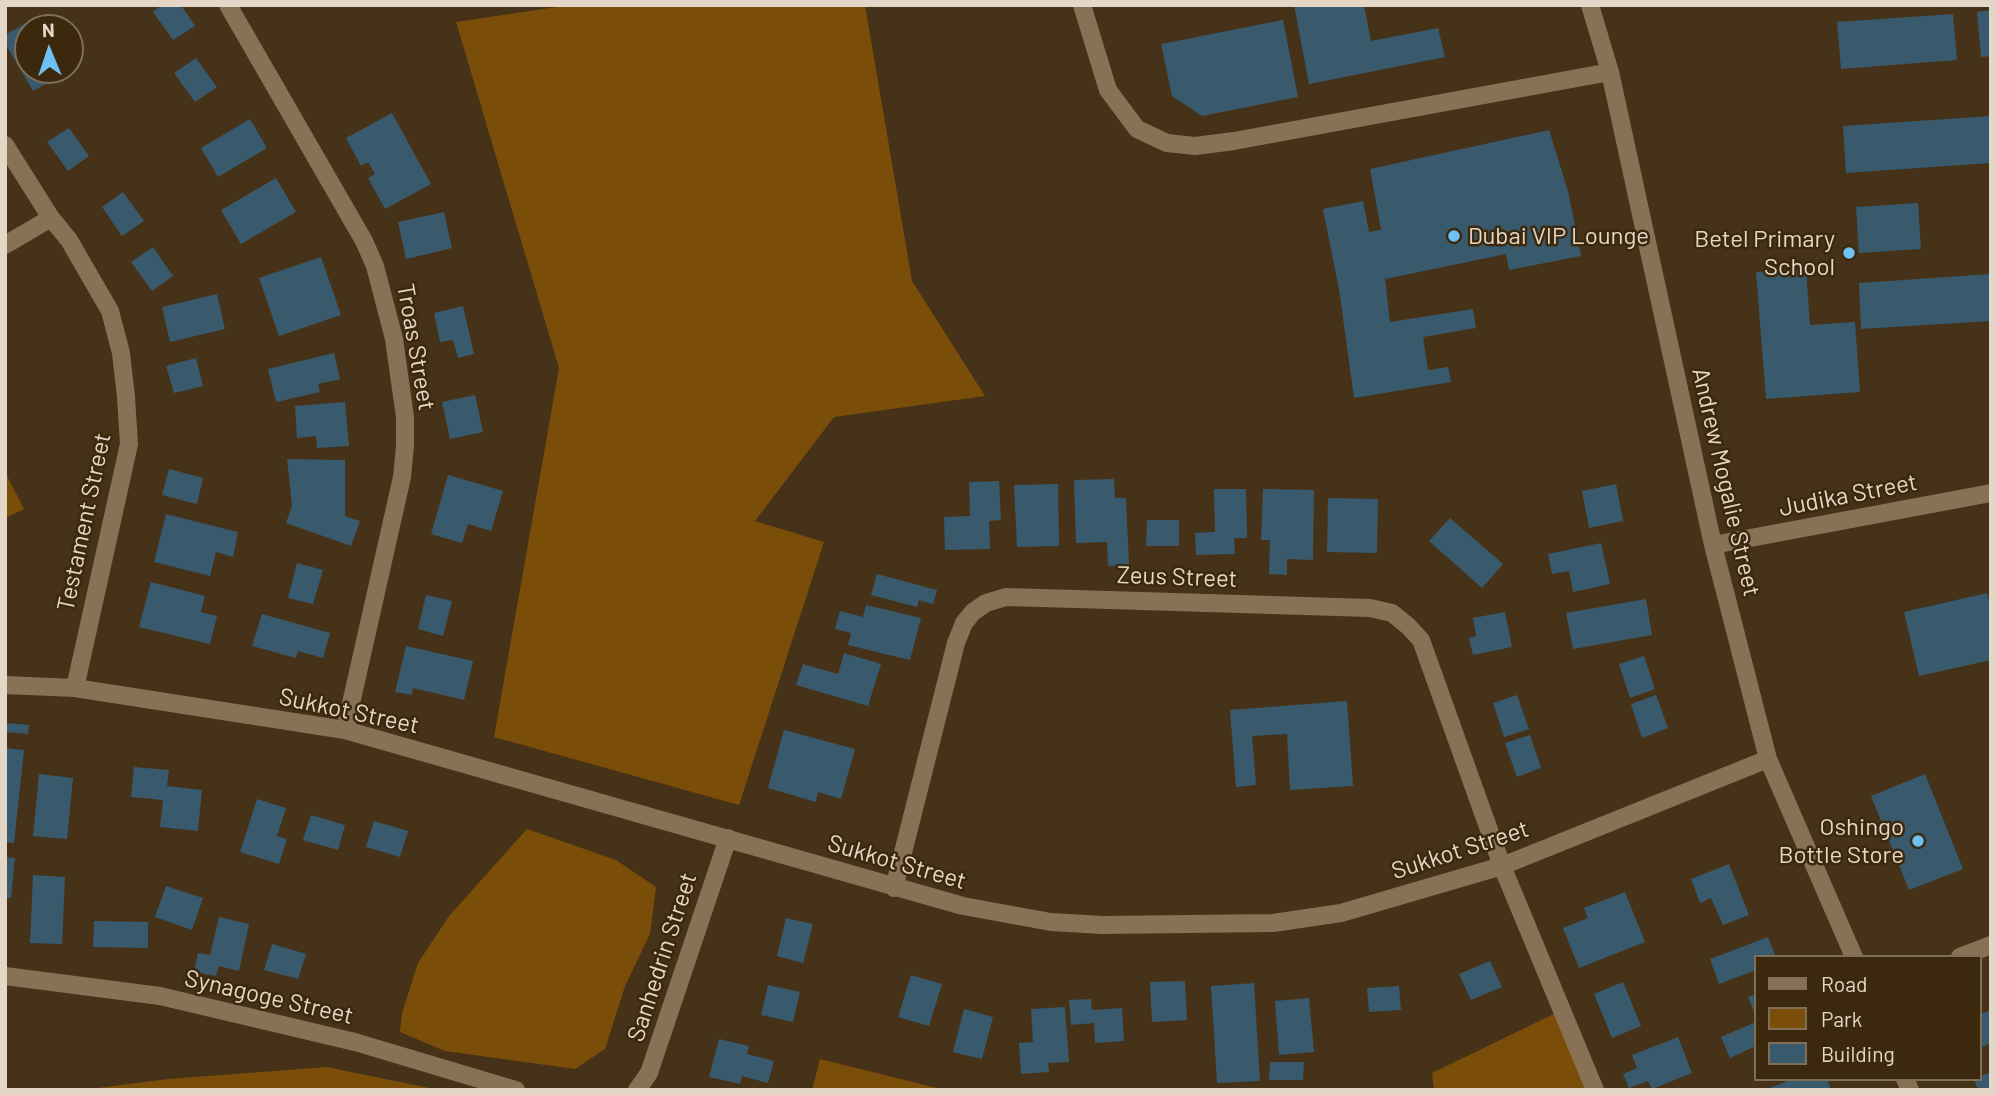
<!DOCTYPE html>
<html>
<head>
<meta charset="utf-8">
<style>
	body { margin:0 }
	#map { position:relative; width:1996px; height:1095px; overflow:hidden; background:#463218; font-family:Barlow,sans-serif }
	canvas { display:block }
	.frame { position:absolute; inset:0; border:7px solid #e4d7c8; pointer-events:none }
	.legend { position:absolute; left:1754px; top:955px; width:228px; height:126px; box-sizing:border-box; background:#3c280d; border:2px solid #7f6e58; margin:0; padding:9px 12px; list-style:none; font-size:21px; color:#e4d7c8 }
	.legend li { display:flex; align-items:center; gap:14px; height:35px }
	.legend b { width:35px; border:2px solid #7f6e58 }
	.north { position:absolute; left:14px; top:14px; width:70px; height:70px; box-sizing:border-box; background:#3c280d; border:2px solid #7f6e58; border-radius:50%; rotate:358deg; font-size:19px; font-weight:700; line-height:28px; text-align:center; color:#e4d7c8 }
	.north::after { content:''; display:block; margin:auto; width:24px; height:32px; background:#6dc2f3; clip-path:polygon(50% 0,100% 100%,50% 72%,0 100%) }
</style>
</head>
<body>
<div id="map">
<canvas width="1996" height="1095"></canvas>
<div class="frame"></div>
<ul class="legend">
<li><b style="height:9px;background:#887155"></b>Road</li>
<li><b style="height:19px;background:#7a4e09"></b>Park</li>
<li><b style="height:19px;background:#395a6d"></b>Building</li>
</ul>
<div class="north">N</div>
</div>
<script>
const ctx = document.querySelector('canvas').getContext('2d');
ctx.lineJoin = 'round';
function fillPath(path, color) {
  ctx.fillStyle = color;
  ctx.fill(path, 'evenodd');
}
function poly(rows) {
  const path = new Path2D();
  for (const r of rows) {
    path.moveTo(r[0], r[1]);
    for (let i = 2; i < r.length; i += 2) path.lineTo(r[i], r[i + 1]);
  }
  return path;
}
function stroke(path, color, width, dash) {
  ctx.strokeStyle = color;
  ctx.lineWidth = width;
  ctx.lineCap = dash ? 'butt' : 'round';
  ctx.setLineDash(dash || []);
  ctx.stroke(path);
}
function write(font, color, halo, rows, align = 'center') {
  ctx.font = font + ' Barlow,sans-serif';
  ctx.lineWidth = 5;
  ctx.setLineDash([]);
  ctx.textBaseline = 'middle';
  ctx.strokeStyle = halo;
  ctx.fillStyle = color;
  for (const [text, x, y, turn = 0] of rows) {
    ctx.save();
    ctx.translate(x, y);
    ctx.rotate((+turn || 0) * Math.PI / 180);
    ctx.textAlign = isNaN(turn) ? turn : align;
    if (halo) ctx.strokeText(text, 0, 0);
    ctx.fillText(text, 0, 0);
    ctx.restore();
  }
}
const green = poly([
	[570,5,865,5,912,281,985,396,834,417,755,521,824,542,739,805,494,737,559,368,456,22],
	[5,472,24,509,5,518],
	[527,829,616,860,656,887,650,934,625,986,605,1049,575,1069,445,1051,400,1032,402,1013,418,963,449,916],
	[1562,1010,1595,1090,1434,1090,1432,1073],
	[820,1059,945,1090,812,1090],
	[327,1067,439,1090,82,1090,168,1079]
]);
const building = poly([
	[162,5,181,5,195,26,173,40,153,12],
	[1294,5,1364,5,1371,41,1438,28,1445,57,1309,84],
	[1991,10,1991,56,1981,57,1977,12],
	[1953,14,1957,60,1841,69,1837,22],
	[38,16,45,28,28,28,28,70,71,70,33,91,5,43,5,35],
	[1283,20,1298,97,1202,116,1172,96,1161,44],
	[196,58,217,87,195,102,174,73],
	[392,113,431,184,385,209,368,178,375,174,368,162,361,166,346,138],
	[1991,116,1991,163,1846,173,1843,126],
	[250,119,267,148,218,177,201,148],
	[69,128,89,156,68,171,47,142],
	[1549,130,1568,191,1581,256,1509,270,1506,254,1385,279,1390,322,1473,309,1476,328,1423,337,1428,370,1448,367,1451,382,1354,398,1339,289,1323,209,1363,201,1369,232,1381,230,1370,169],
	[276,178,296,212,241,244,221,210],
	[123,192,144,221,122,236,102,207],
	[1918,203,1921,249,1859,253,1856,207],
	[444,212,452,248,406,259,398,222],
	[153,247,173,276,152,291,131,262],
	[321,257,341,315,279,336,259,278],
	[1806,269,1810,325,1855,322,1860,392,1766,399,1756,272],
	[1991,274,1991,321,1861,329,1859,283],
	[217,294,225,329,170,342,162,307],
	[463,306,474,354,458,358,453,340,440,342,434,313],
	[334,353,340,379,318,384,320,392,276,402,268,369],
	[196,358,203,386,174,393,166,366],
	[475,395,483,432,450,439,442,402],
	[345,402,349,446,317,448,316,436,297,438,295,406],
	[287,459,345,460,345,516,360,521,351,546,286,523,292,506],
	[169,469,203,478,197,504,162,495],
	[448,475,503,491,491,531,468,524,462,543,431,534],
	[1114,479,1115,498,1126,498,1129,565,1108,566,1107,542,1076,543,1074,480],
	[999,481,1001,520,989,521,990,549,945,550,944,517,970,516,969,482],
	[1058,484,1059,546,1017,547,1014,485],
	[1616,484,1623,521,1589,528,1582,491],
	[1214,489,1246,489,1247,538,1234,538,1235,554,1196,555,1195,533,1215,532],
	[1263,489,1314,490,1313,560,1287,559,1287,575,1269,574,1270,540,1261,540],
	[1328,498,1378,499,1377,553,1327,552],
	[166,514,238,532,233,557,216,552,210,576,154,562],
	[1450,518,1503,564,1482,588,1429,541],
	[1147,520,1179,520,1179,546,1146,546],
	[1601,543,1610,584,1573,592,1569,571,1552,574,1548,554],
	[297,563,323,570,313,604,288,598],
	[877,574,937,590,933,604,919,600,917,607,871,595],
	[151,582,205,596,201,612,217,616,210,644,139,627],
	[1987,593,1991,608,1991,660,1919,676,1904,612],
	[426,595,452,601,443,636,418,629],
	[1646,599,1652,635,1573,649,1566,613],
	[866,605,921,618,910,660,848,645,851,633,835,629,840,611,863,617],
	[1505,612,1512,647,1473,655,1469,638,1476,636,1473,618],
	[262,614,330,633,323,658,298,651,296,658,252,646],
	[406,646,473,661,464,700,413,688,412,695,395,692],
	[844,653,881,664,868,706,796,685,803,664,838,674],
	[1644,656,1655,689,1630,698,1619,664],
	[1517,695,1529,729,1504,737,1493,703],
	[1656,695,1668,728,1642,738,1631,704],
	[1347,701,1353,786,1290,790,1287,734,1252,736,1256,785,1236,787,1230,710],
	[5,723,29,725,28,734,5,732],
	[784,730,855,749,841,799,818,792,816,802,768,788],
	[1530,735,1541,768,1517,777,1505,743],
	[5,748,24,750,14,843,5,842],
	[134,767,169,770,167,786,202,790,198,831,160,827,163,800,131,797],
	[39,774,73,778,67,839,33,836],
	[1925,774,1963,869,1909,890,1871,796],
	[257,799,286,808,277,836,287,839,279,864,240,852],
	[311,815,345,825,338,850,303,840],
	[374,821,408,831,400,857,366,847],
	[5,857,15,858,11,898,5,898],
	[1729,864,1749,915,1723,925,1711,898,1700,903,1691,879],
	[33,875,65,877,62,944,30,943],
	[166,886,203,898,192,930,155,917],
	[1625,892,1645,942,1579,968,1563,928,1588,918,1584,908],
	[219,917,249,924,239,971,219,966,216,976,194,972,198,953,210,955],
	[786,918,813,924,803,963,777,956],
	[94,921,148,922,148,948,93,947],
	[1768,937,1776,957,1756,957,1756,970,1719,984,1710,959],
	[272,944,306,954,298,979,264,970],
	[1490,961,1502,987,1471,1000,1459,974],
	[911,975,942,984,929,1026,898,1017],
	[1185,981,1187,1020,1152,1022,1150,982],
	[1623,982,1641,1026,1612,1038,1594,994],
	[1254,983,1260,1081,1217,1083,1211,986],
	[768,985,800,992,793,1022,761,1015],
	[1399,986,1401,1010,1369,1012,1367,988],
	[1756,994,1756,1017,1748,997],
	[1309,998,1314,1052,1279,1055,1275,1001],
	[1091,999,1092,1010,1122,1008,1124,1041,1095,1043,1094,1023,1071,1025,1069,1000],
	[1065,1007,1069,1062,1048,1063,1049,1072,1021,1074,1019,1043,1033,1042,1031,1009],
	[964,1009,993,1017,982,1059,953,1052],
	[1991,1010,1991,1043,1980,1048,1980,1014],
	[1756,1022,1756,1046,1730,1058,1721,1037],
	[1678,1037,1692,1073,1652,1089,1648,1081,1629,1088,1623,1074,1637,1068,1632,1055],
	[719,1039,749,1046,747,1054,774,1061,768,1083,742,1076,740,1084,709,1077],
	[1270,1062,1304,1062,1303,1080,1269,1080],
	[1991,1072,1991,1090,1978,1090,1974,1079,1980,1079,1980,1076],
	[1793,1079,1827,1079,1831,1090,1765,1090]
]);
const minor = poly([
	[228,5,364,241,375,266,394,339,405,417,405,446,402,477,345,730],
	[1082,5,1108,90,1137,129,1167,143,1195,146,1234,141,1610,72],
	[1590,5,1610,72,1713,545,1768,759,1854,957],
	[5,145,51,218,69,240,110,311,121,353,126,397,129,444,75,688],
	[5,245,51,218],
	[1713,545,1991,493],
	[5,685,75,688,345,730,963,906,1051,922,1102,925,1273,923,1341,913,1502,866,1768,759],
	[894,888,956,643,964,623,973,612,986,603,1006,597,1076,599,1370,608,1392,613,1408,626,1421,640,1502,866,1595,1090],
	[1960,957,1991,945],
	[5,976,160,996,355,1042,516,1090],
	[1905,1079,1910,1090],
	[637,1090,649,1073,728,838]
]);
const markers = [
	[1454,236,7,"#6dc2f3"],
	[1849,253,7,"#6dc2f3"],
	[1918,841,7,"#6dc2f3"]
];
const poiNames = [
	["Dubai VIP Lounge",1468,236,"left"],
	["Betel Primary",1835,239],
	["School",1835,267],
	["Oshingo",1904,827],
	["Bottle Store",1904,855]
];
const streetNames = [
	["Troas Street",416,347,80],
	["Andrew Mogalie Street",1726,482,77],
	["Judika Street",1848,495,-11],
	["Testament Street",84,522,-78],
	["Zeus Street",1177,577,2],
	["Sukkot Street",349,711,12],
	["Sukkot Street",1460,850,-18],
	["Sukkot Street",897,862,16],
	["Sanhedrin Street",662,957,-72],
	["Synagoge Street",269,997,13]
];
fillPath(green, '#7a4e09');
fillPath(building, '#395a6d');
stroke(minor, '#887155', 18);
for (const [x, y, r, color] of markers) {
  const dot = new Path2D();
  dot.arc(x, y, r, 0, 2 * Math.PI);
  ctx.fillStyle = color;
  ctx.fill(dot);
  stroke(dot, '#3c280d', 2.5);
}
write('24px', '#e4d7c8', '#3c280d', poiNames, 'right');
write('24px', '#e4d7c8', '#3c280d', streetNames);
</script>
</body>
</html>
